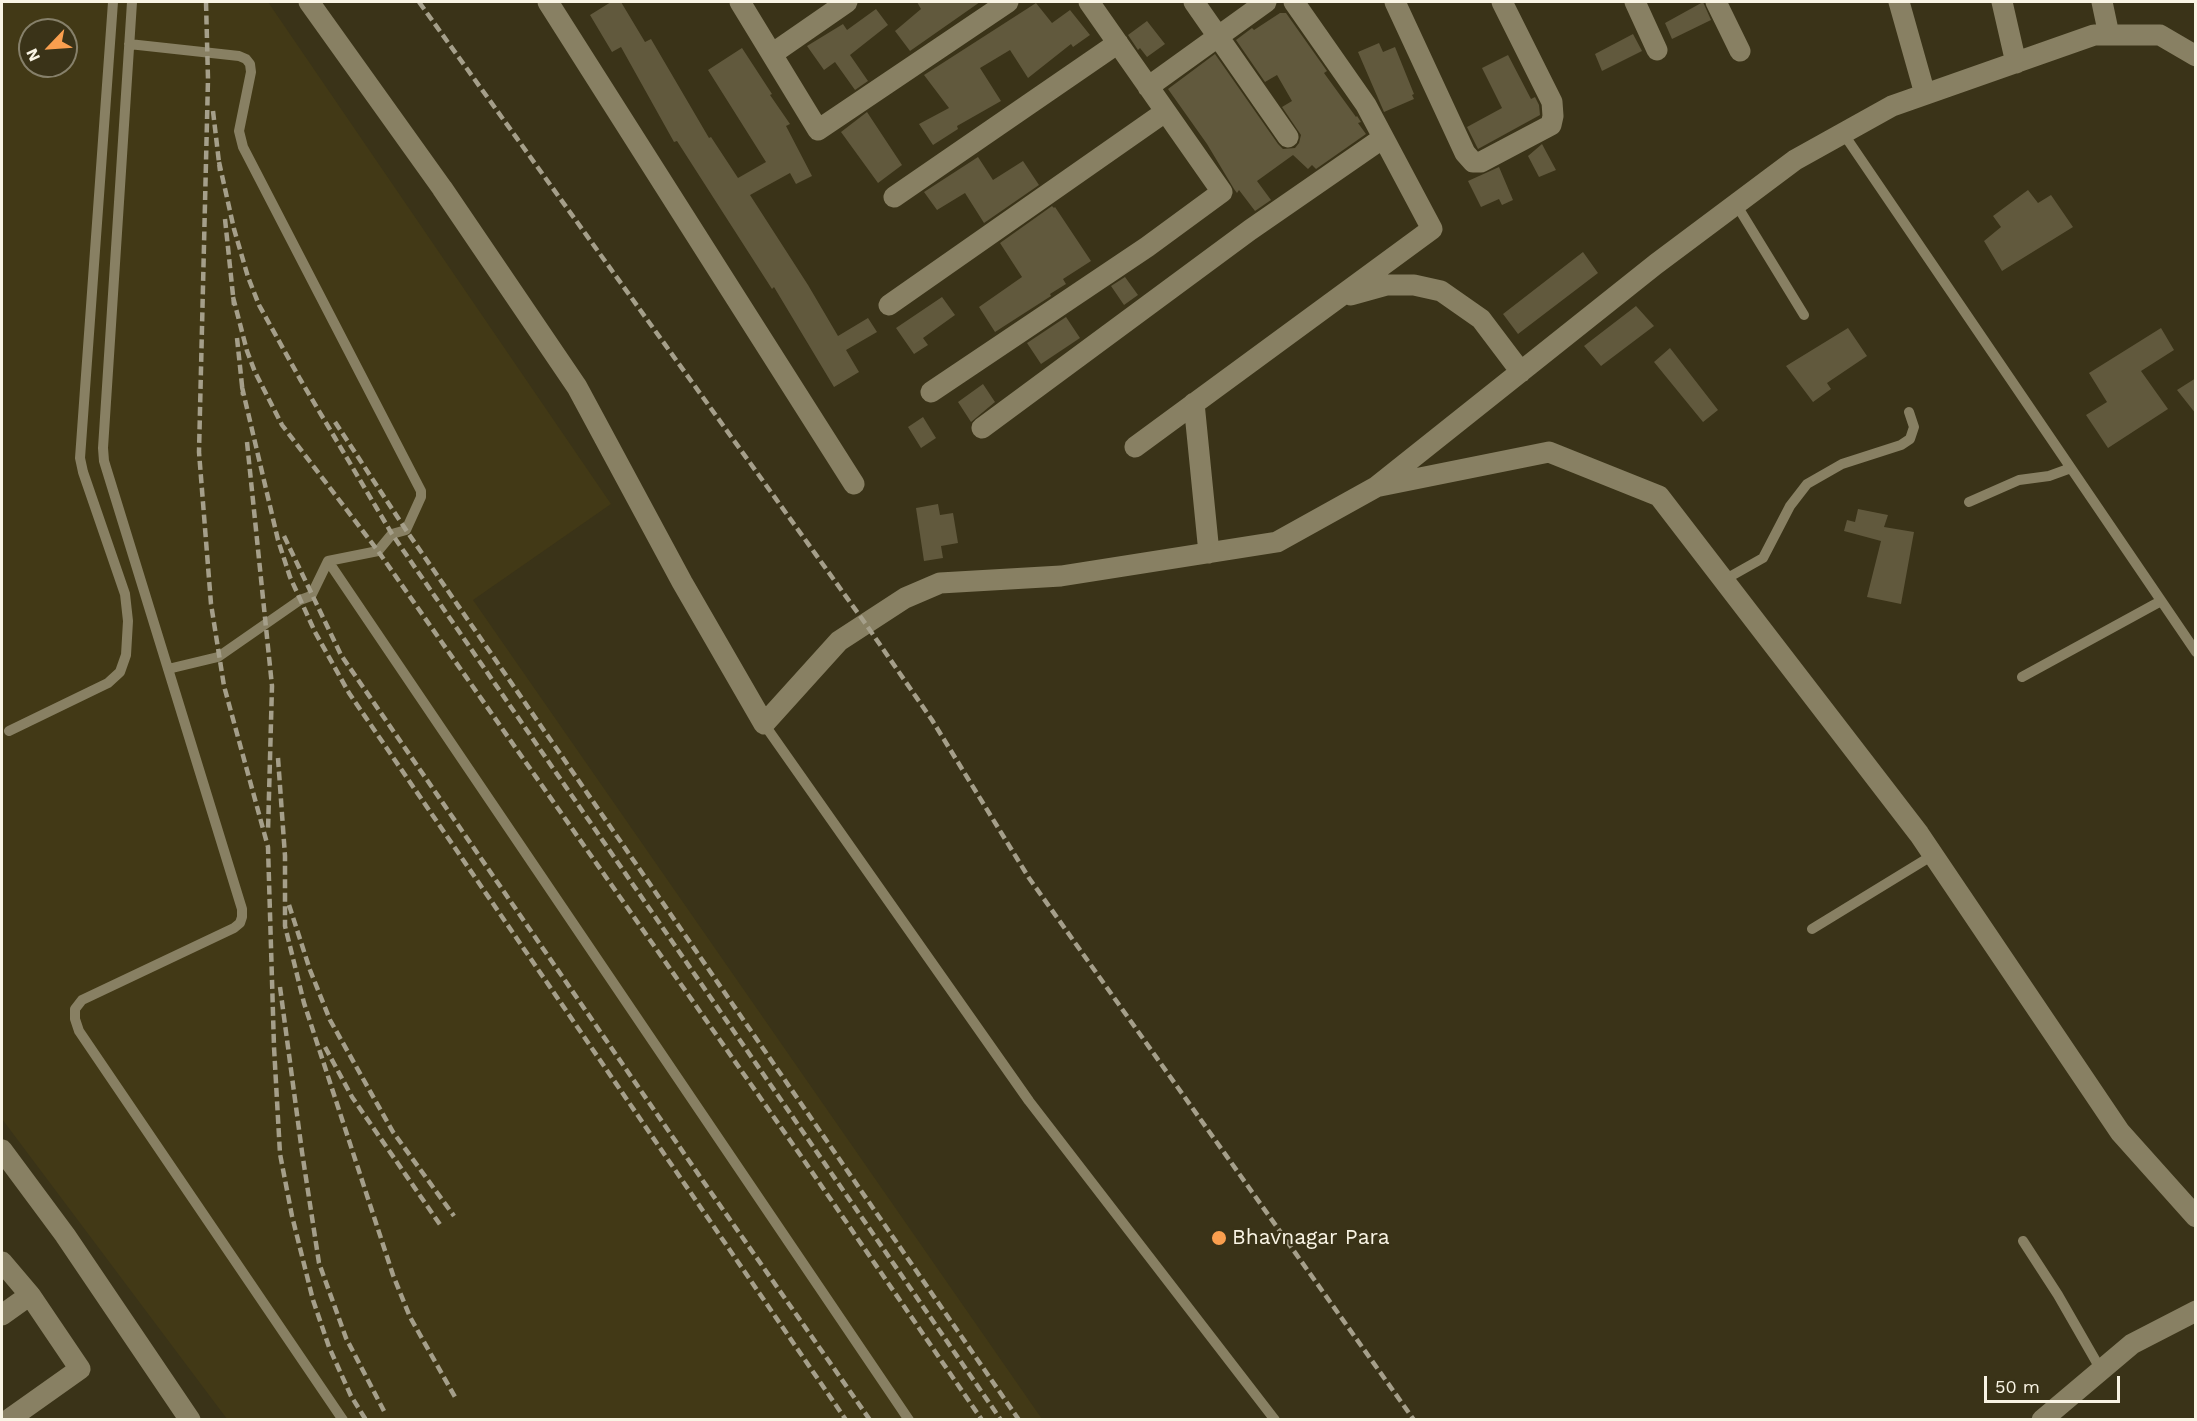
<!DOCTYPE html>
<html>
<head>
<meta charset="utf-8">
<style>
	body { margin:0 }
	#map { position:relative; width:2197px; height:1421px; overflow:hidden; background:#3a3318; font-family:"Work Sans",sans-serif }
	canvas { display:block }
	.frame { position:absolute; inset:0; border:3px solid #f9f4e4; pointer-events:none }
	.north { position:absolute; left:18px; top:18px; width:60px; height:60px; box-sizing:border-box; background:#3a3318; border:2px solid #86806a; border-radius:50%; rotate:245deg; font-size:16px; font-weight:700; line-height:24px; text-align:center; color:#f9f4e4 }
	.north::after { content:''; display:block; margin:auto; width:21px; height:27px; background:#fa9f4f; clip-path:polygon(50% 0,100% 100%,50% 72%,0 100%) }
	.scale { position:absolute; left:1984px; top:1376px; width:136px; height:27px; box-sizing:border-box; border:3px solid #f9f4e4; border-top:0; padding-left:8px; font-size:18px; line-height:21px; white-space:nowrap; color:#f9f4e4; -webkit-text-stroke:4px #3a3318; paint-order:stroke }
</style>
</head>
<body>
<div id="map">
<canvas width="2197" height="1421"></canvas>
<div class="frame"></div>
<div class="north">N</div>
<div class="scale">50 m</div>
</div>
<script>
const ctx = document.querySelector('canvas').getContext('2d');
ctx.lineJoin = 'round';
function fillPath(path, color) {
  ctx.fillStyle = color;
  ctx.fill(path, 'evenodd');
}
function poly(rows) {
  const path = new Path2D();
  for (const r of rows) {
    path.moveTo(r[0], r[1]);
    for (let i = 2; i < r.length; i += 2) path.lineTo(r[i], r[i + 1]);
  }
  return path;
}
function stroke(path, color, width, dash) {
  ctx.strokeStyle = color;
  ctx.lineWidth = width;
  ctx.lineCap = dash ? 'butt' : 'round';
  ctx.setLineDash(dash || []);
  ctx.stroke(path);
}
function write(font, color, halo, rows, align = 'center') {
  ctx.font = font + ' "Work Sans",sans-serif';
  ctx.lineWidth = 4.5;
  ctx.setLineDash([]);
  ctx.textBaseline = 'middle';
  ctx.strokeStyle = halo;
  ctx.fillStyle = color;
  for (const [text, x, y, turn = 0] of rows) {
    ctx.save();
    ctx.translate(x, y);
    ctx.rotate((+turn || 0) * Math.PI / 180);
    ctx.textAlign = isNaN(turn) ? turn : align;
    if (halo) ctx.strokeText(text, 0, 0);
    ctx.fillText(text, 0, 0);
    ctx.restore();
  }
}
const built = poly([
	[2,2,268,2,611,504,473,600,1042,1419,227,1419,2,1119],
	[30,30,66,30,66,66,30,66]
]);
const building = poly([
	[611,2,621,2,645,42,651,39,709,138,711,137,738,178,766,162,708,70,742,48,772,94,770,95,790,124,786,126,812,176,796,184,790,173,750,195,808,285,838,336,868,318,877,332,846,350,859,372,834,387,774,287,772,289,677,141,674,142,621,47,612,52,590,15],
	[917,2,980,2,910,51,895,31,921,9],
	[1703,2,1711,20,1672,39,1665,23],
	[1036,3,1052,23,1070,10,1090,35,1073,47,1071,44,1028,78,1010,50,980,68,1001,101,957,126,958,129,933,145,919,124,949,108,924,75],
	[876,9,888,25,850,55,868,81,855,90,835,62,824,70,807,46,843,24,847,30],
	[1280,13,1286,13,1327,71,1324,73,1356,117,1357,116,1361,122,1358,123,1366,134,1316,169,1312,165,1308,169,1293,155,1257,181,1271,200,1255,211,1239,190,1237,193,1234,189,1207,144,1168,89,1215,54,1278,144,1283,149,1295,148,1299,143,1301,135,1282,107,1292,101,1277,75,1265,82,1236,40,1252,28,1254,30],
	[1147,21,1165,44,1147,57,1140,48,1138,50,1128,35],
	[1633,34,1642,51,1602,71,1595,54],
	[1379,43,1383,52,1395,47,1414,94,1412,95,1414,99,1384,112,1358,52],
	[1508,55,1531,99,1535,97,1539,105,1540,115,1478,149,1467,127,1502,108,1482,68],
	[867,112,902,165,878,183,841,132],
	[1542,144,1556,170,1539,177,1528,156],
	[978,157,993,180,1023,161,1039,185,984,223,965,193,937,210,924,192],
	[1499,167,1513,200,1502,205,1499,199,1481,207,1468,181],
	[2028,190,2038,203,2051,195,2073,227,2002,271,1984,241,2001,227,1993,216],
	[1052,206,1054,208,1055,207,1091,261,1063,279,1066,284,1050,294,1051,296,995,332,979,307,1022,277,1000,243],
	[1583,252,1598,273,1518,334,1503,314],
	[1125,277,1138,295,1124,305,1111,286],
	[942,297,955,315,923,338,928,345,914,354,896,328],
	[1636,306,1654,326,1601,366,1584,346],
	[1066,317,1080,338,1041,364,1027,343],
	[1848,328,1867,356,1827,383,1831,389,1813,402,1786,366],
	[2161,328,2174,350,2141,371,2168,409,2108,448,2086,415,2107,402,2089,373],
	[1670,348,1718,410,1703,422,1654,362],
	[2196,378,2196,414,2177,390],
	[983,384,995,402,971,422,958,402],
	[923,417,936,438,921,448,908,427],
	[938,504,940,515,953,513,958,543,941,546,943,558,924,561,916,508],
	[1858,509,1888,515,1884,527,1914,532,1901,604,1867,597,1881,541,1844,531,1847,520,1855,522]
]);
const lane = poly([
	[132,2,103,448,104,461,242,909,242,917,240,923,234,928,82,1000,75,1009,75,1019,79,1031,343,1420],
	[129,44,239,56,246,59,250,64,251,72,239,131,243,147,421,491,421,497,406,530,392,534,378,551,328,561,311,596,300,600,218,657,168,669],
	[1843,133,2196,652],
	[1736,204,1804,315],
	[1969,502,2019,480,2049,476,2071,468],
	[328,561,909,1420],
	[1724,580,1763,558,1790,506,1807,484,1842,464,1901,445,1910,439,1914,427,1909,412],
	[2022,677,2161,601],
	[764,724,1029,1101,1275,1420],
	[9,731,108,683,120,672,126,655,128,621,125,594,83,472,80,458,113,2],
	[1812,929,1933,855],
	[2023,1241,2058,1295,2101,1370]
]);
const street = poly([
	[309,2,442,188,577,387,682,582,764,724,839,641,905,598,940,583,1061,576,1277,542,1376,487,1656,264,1795,160,1892,106,2094,35,2160,35,2196,56],
	[548,2,854,484],
	[740,2,818,130,1008,2],
	[1194,2,1288,137],
	[1395,2,1465,153,1473,162,1481,162,1551,125,1553,116,1552,102,1502,2],
	[1635,2,1657,50],
	[1716,2,1740,51],
	[1899,2,1925,94],
	[2002,2,2016,63],
	[2102,2,2109,35],
	[772,54,847,2],
	[1148,87,1266,2],
	[894,197,1118,43],
	[1351,295,1387,285,1414,285,1441,291,1481,319,1521,372],
	[889,305,1165,112],
	[931,392,1147,247,1222,192,1089,2],
	[1194,403,1209,553],
	[982,428,1250,230,1383,138],
	[1135,447,1432,229,1366,105,1294,2],
	[1380,486,1549,452,1659,496,1919,834,2120,1132,2196,1217],
	[2,1150,65,1235,190,1420],
	[2,1262,30,1295],
	[2,1315,30,1295,80,1369,8,1420],
	[2042,1420,2132,1344,2196,1311]
]);
const rail = poly([
	[206,2,208,79,199,452,211,604,224,686,268,847,274,1047,280,1154,292,1216,313,1300,329,1347,351,1396,366,1420],
	[419,2,865,623,932,720,1029,878,1414,1420],
	[213,111,220,171],
	[219,162,234,229,248,277,259,305,300,379,392,534,1001,1420],
	[225,219,234,305],
	[233,297,247,351,255,372,282,425,378,551,801,1156,982,1420],
	[237,338,243,395],
	[242,387,278,540,290,577,315,632,349,693,846,1420],
	[335,422,406,530,1019,1420],
	[247,442,272,686,268,831],
	[284,536,341,655,703,1181,870,1420],
	[278,758,285,856,285,926,304,1003,393,1275,410,1317,455,1397],
	[289,905,310,970,330,1020,393,1132,454,1216],
	[280,987,302,1152,319,1263,346,1338,384,1411],
	[325,1047,352,1097,441,1226]
]);
const markers = [
	[1219,1238,8,"#fa9f4f"]
];
const poiNames = [
	["Bhavnagar Para",1232,1238]
];
fillPath(built, '#423916');
fillPath(building, '#61593d');
stroke(lane, '#888063', 10);
stroke(street, '#888063', 21);
stroke(rail, '#a59f8a', 4.5, [9, 4.5]);
for (const [x, y, r, color] of markers) {
  const dot = new Path2D();
  dot.arc(x, y, r, 0, 2 * Math.PI);
  ctx.fillStyle = color;
  ctx.fill(dot);
  stroke(dot, '#3a3318', 2);
}
write('21px', '#f9f4e4', '#3a3318', poiNames, 'left');
</script>
</body>
</html>
